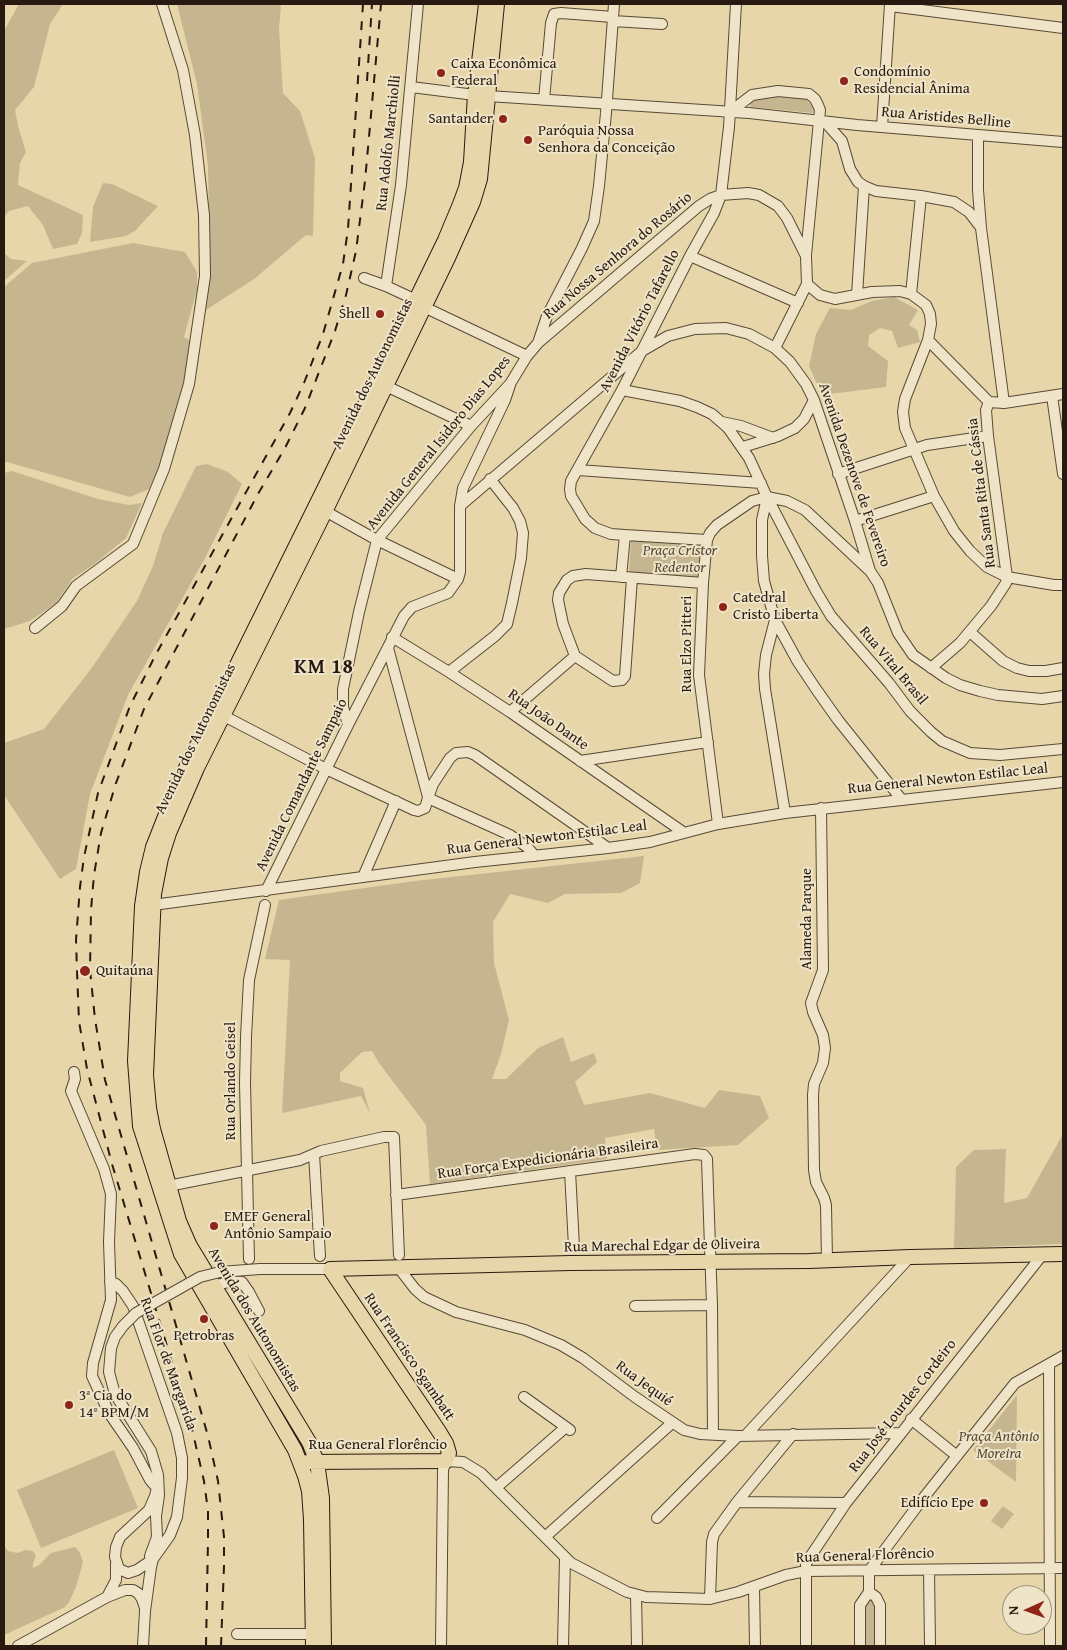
<!DOCTYPE html>
<html>
<head>
<meta charset="utf-8">
<style>
	body { margin:0 }
	#map { position:relative; width:1067px; height:1650px; overflow:hidden; background:#e6d6aa; font-family:"Gentium Book Plus",serif }
	canvas { display:block }
	.frame { position:absolute; inset:0; border:5px solid #281a10; pointer-events:none }
	.north { position:absolute; left:1002px; top:1585px; width:50px; height:50px; box-sizing:border-box; background:#efe4c8; border:1px solid #9f937e; border-radius:50%; rotate:268deg; font-size:14px; font-weight:700; line-height:20px; text-align:center; color:#281a10 }
	.north::after { content:''; display:block; margin:auto; width:18px; height:22px; background:#8f2418; clip-path:polygon(50% 0,100% 100%,50% 72%,0 100%) }
</style>
</head>
<body>
<div id="map">
<canvas width="1067" height="1650"></canvas>
<div class="frame"></div>
<div class="north">N</div>
</div>
<script>
const ctx = document.querySelector('canvas').getContext('2d');
ctx.lineJoin = 'round';
function fillPath(path, color) {
  ctx.fillStyle = color;
  ctx.fill(path, 'evenodd');
}
function poly(rows) {
  const path = new Path2D();
  for (const r of rows) {
    path.moveTo(r[0], r[1]);
    for (let i = 2; i < r.length; i += 2) path.lineTo(r[i], r[i + 1]);
  }
  return path;
}
function stroke(path, color, width, dash) {
  ctx.strokeStyle = color;
  ctx.lineWidth = width;
  ctx.lineCap = dash ? 'butt' : 'round';
  ctx.setLineDash(dash || []);
  ctx.stroke(path);
}
function write(font, color, halo, rows, align = 'center') {
  ctx.font = font + ' "Gentium Book Plus",serif';
  ctx.lineWidth = 4;
  ctx.setLineDash([]);
  ctx.textBaseline = 'middle';
  ctx.strokeStyle = halo;
  ctx.fillStyle = color;
  for (const [text, x, y, turn = 0] of rows) {
    ctx.save();
    ctx.translate(x, y);
    ctx.rotate((+turn || 0) * Math.PI / 180);
    ctx.textAlign = isNaN(turn) ? turn : align;
    if (halo) ctx.strokeText(text, 0, 0);
    ctx.fillText(text, 0, 0);
    ctx.restore();
  }
}
const green = poly([
	[19,4,63,4,50,24,34,87,15,110,18,126,26,152,20,163,18,185,83,215,82,233,77,244,53,249,43,225,28,206,9,211,4,217,4,31],
	[177,4,281,4,279,29,283,93,300,111,315,158,313,236,306,235,254,279,206,310,210,278,208,166,197,84],
	[774,96,805,98,812,106,813,113,751,107,749,102,755,98],
	[103,183,112,184,158,206,135,231,126,236,90,242,93,207],
	[133,243,185,252,197,272,197,289,184,337,191,341,187,378,173,419,166,451,149,489,130,497,7,462,4,462,4,287,32,263],
	[4,253,11,259,27,261,4,281],
	[894,297,918,310,909,325,917,330,920,342,898,348,892,331,880,328,869,335,868,346,888,361,886,387,822,395,809,366,816,334,830,308,851,310,872,301],
	[207,464,228,472,242,484,204,560,128,695,90,794,76,869,60,879,4,795,4,743,44,729,91,669,137,601,153,566,163,533,196,466],
	[12,471,98,499,129,505,142,503,126,538,97,562,72,579,56,603,30,621,4,629,4,473],
	[631,540,703,544,699,578,629,573],
	[644,856,640,883,621,893,565,894,548,903,510,894,493,922,494,963,509,1020,501,1054,492,1079,506,1079,538,1048,563,1037,571,1062,594,1053,597,1062,575,1082,584,1105,650,1093,705,1108,719,1090,760,1096,769,1118,738,1145,657,1150,654,1129,605,1138,607,1159,430,1184,426,1125,379,1063,372,1051,362,1052,340,1073,340,1081,363,1088,370,1113,361,1096,282,1113,290,960,265,959,279,900,415,881],
	[1063,1134,1063,1244,954,1248,956,1167,974,1150,1006,1149,1004,1203,1027,1198],
	[1017,1395,1016,1482,973,1450],
	[114,1450,138,1508,41,1548,17,1490],
	[1003,1506,1014,1514,1002,1529,991,1521],
	[4,1545,8,1551,17,1553,26,1550,33,1551,36,1556,33,1563,33,1568,39,1565,51,1553,75,1547,80,1553,83,1562,76,1587,69,1602,65,1607,4,1635],
	[870,1598,877,1601,877,1646,864,1646,864,1603]
]);
const minor = poly([
	[890,6,1063,28],
	[613,21,662,24],
	[411,87,475,95],
	[488,96,749,113,857,125,1063,142],
	[544,100,551,23,554,14,561,13,613,17],
	[730,112,752,95,778,91,809,94,815,99,818,105,820,110,819,121,806,255],
	[825,122,842,141,850,169,858,182,864,186,876,191,921,196,954,202,969,212,979,225],
	[882,127,890,4],
	[978,136,978,190,981,228,1004,403],
	[690,256,798,303],
	[364,278,386,286,416,300],
	[386,286,401,185,418,4],
	[911,294,921,196],
	[857,295,864,186],
	[424,307,527,356],
	[928,340,989,402],
	[538,343,547,316,582,248,594,221,599,186,606,113,614,4],
	[775,348,807,284],
	[386,386,471,426],
	[622,390,680,401,697,407,712,414,728,428,749,458,767,497,816,591,831,616,889,683,910,711,931,732,942,741,970,753,1000,755,1063,749],
	[1052,396,1063,474],
	[989,402,1004,403,1063,394],
	[722,422,741,426,773,438],
	[743,447,778,436,795,428,804,419,814,400],
	[578,470,761,483],
	[838,474,927,445,988,436],
	[767,497,762,520,762,556,764,581,775,620,798,662,816,689,838,720,902,800],
	[460,506,642,351,668,336,695,329,726,328,749,334,775,348,790,362,806,384,814,400,855,521,870,571,878,583,898,633,913,655,946,678,960,685,980,691,998,695,1042,699,1063,696],
	[321,510,325,511,377,540,458,579],
	[855,521,934,496],
	[707,540,625,535,611,534,595,528,585,519,576,504,571,496,570,489,571,481,622,390,690,256,714,213,721,195,729,127,736,4],
	[621,577,625,535],
	[775,620,766,655,764,674,765,689,785,813],
	[35,628,62,606,76,586,133,544,164,469,189,384,205,276,204,215,195,135,183,70,162,4],
	[970,632,1003,661,1017,668,1029,671,1046,671,1063,668],
	[392,637,449,672,510,712,683,832],
	[388,648,428,797],
	[575,656,563,624,558,600,559,593,567,580,573,576,586,574,703,583],
	[575,656,613,681,622,680,625,676,632,578],
	[931,668,960,643,991,606,1006,583,1007,577,988,436,986,410,989,402],
	[449,672,495,636,507,624,512,603,521,558,523,533,520,521,513,508,490,479],
	[510,712,575,656],
	[224,716,326,769,414,810,418,811,425,808,428,798,510,835,527,847,535,856],
	[348,725,343,707,343,689,359,612,377,540,471,426,510,384,527,356,538,343,699,206,710,199,721,195,748,193,759,195,778,206,787,218,806,256,807,284,820,295,835,299,872,292,900,291,911,294,926,305,930,314,931,324,928,340,905,399,903,412,905,428,934,496,954,531,970,551,987,567,1007,577,1054,585,1063,585],
	[580,761,708,742],
	[428,798,433,784,450,758,456,753,468,752,475,755,608,848],
	[821,808,823,970,811,1003,813,1012,823,1035,825,1048,823,1063,814,1084,813,1095,814,1170,816,1182,824,1198,826,1205,827,1260],
	[718,824,699,675,703,583,707,540,710,533,717,525,752,501,767,497,787,501,805,510,869,570],
	[363,877,396,801],
	[266,891,348,725,404,616,412,607,448,593,458,579,460,572,460,506,463,488,505,400,510,385],
	[153,905,475,862,608,848,650,842,718,824,785,813,1063,782],
	[74,1072,75,1079,71,1091,104,1169,111,1194,109,1242,111,1300,93,1363,92,1376,109,1413,133,1448,150,1480,157,1488],
	[314,1154,320,1256],
	[570,1171,574,1247],
	[168,1186,300,1160,321,1151,384,1137,394,1137,399,1255],
	[396,1195,695,1154,704,1155,707,1159,712,1305,713,1434],
	[249,1259,245,1083,246,1037,249,980,265,905],
	[398,1267,415,1289,424,1297,456,1312,525,1330,561,1345,583,1358,635,1397,684,1430,700,1434,738,1436,900,1433],
	[260,1269,330,1269],
	[110,1282,116,1284,123,1291,133,1306,177,1433,182,1458,182,1478,177,1517,170,1535,153,1559,151,1567,145,1611,143,1646],
	[213,1286,232,1281,242,1282,249,1292,259,1311],
	[635,1306,712,1305],
	[1049,1364,1050,1646],
	[524,1397,570,1430],
	[911,1419,957,1456],
	[134,1424,151,1451,158,1475,159,1495,156,1516,157,1537,150,1556],
	[746,1435,910,1257],
	[497,1487,566,1427],
	[737,1502,846,1503],
	[657,1518,738,1436],
	[545,1537,672,1423],
	[153,1557,153,1559,137,1570,128,1573,119,1569,115,1557,116,1547,120,1537,149,1510,155,1496,158,1483],
	[929,1570,930,1646],
	[754,1587,755,1646],
	[869,1592,876,1597,880,1605,880,1646],
	[636,1595,637,1646],
	[107,1597,116,1580,116,1564],
	[710,1599,712,1542,714,1534,737,1502,793,1434],
	[237,1634,313,1634],
	[18,1646,107,1597,125,1590,133,1590,138,1593,142,1599,145,1608],
	[441,1646,443,1470,446,1461,463,1462,481,1473,571,1563,627,1592,646,1597,710,1599,738,1592,786,1575,806,1571,1063,1568],
	[563,1646,565,1558],
	[806,1646,806,1563,846,1503,1043,1254],
	[860,1646,860,1605,869,1592,869,1571,921,1501,1015,1383,1063,1356]
]);
const major = poly([
	[330,1269,571,1263,809,1261,910,1257,1063,1254],
	[307,1462,446,1461,449,1453,446,1443,440,1433,330,1269],
	[313,1646,311,1519,309,1491,305,1476,295,1450,181,1254,140,1126,135,1061,142,906,147,872,153,847,178,784,326,485,445,240,460,204,466,188,471,162,475,95,486,4],
	[324,1646,322,1498,317,1462,309,1442,190,1246,179,1221,153,1129,149,1108,146,1075,154,894,161,858,169,833,197,768,320,522,448,258,473,202,480,179,497,4]
]);
const rail = poly([
	[367,81,372,4],
	[206,1646,208,1540,208,1511,204,1481,192,1429,112,1164,87,1069,79,1021,77,971,76,940,80,887,84,857,98,793,130,706,155,656,290,413,304,383,323,334,343,264,348,229,363,4],
	[221,1646,224,1566,224,1537,218,1481,208,1436,105,1080,95,1019,90,970,91,910,94,875,101,833,116,783,144,709,258,494,285,448,305,408,335,331,346,295,356,251,365,181,381,4]
]);
const minorBridge = poly([
	[134,1424,115,1394,109,1372,111,1348,115,1337,123,1326,136,1313,200,1277,220,1272,260,1269]
]);
const markers = [
	[441,73,5,"#8f2418"],
	[844,81,5,"#8f2418"],
	[503,119,5,"#8f2418"],
	[528,140,5,"#8f2418"],
	[380,314,5,"#8f2418"],
	[723,607,5,"#8f2418"],
	[85,971,6,"#8f2418"],
	[214,1226,5,"#8f2418"],
	[204,1319,5,"#8f2418"],
	[69,1405,5,"#8f2418"],
	[984,1503,5,"#8f2418"]
];
const poiNames = [
	["Caixa Econômica",451,64],
	["Federal",451,81],
	["Condomínio",854,72],
	["Residencial Ânima",854,89],
	["Santander",493,119,"right"],
	["Paróquia Nossa",538,131],
	["Senhora da Conceição",538,148],
	["Shell",370,314,"right"],
	["Catedral",733,598],
	["Cristo Liberta",733,615],
	["Quitaúna",96,971],
	["EMEF General",224,1217],
	["Antônio Sampaio",224,1234],
	["Petrobras",204,1336,"center"],
	["3ª Cia do",79,1396],
	["14º BPM/M",79,1413],
	["Edifício Epe",974,1503,"right"]
];
const streetNames = [
	["Rua Aristides Belline",946,118,5],
	["Rua Adolfo Marchiolli",389,143,-84],
	["Rua Nossa Senhora do Rosário",618,256,-40],
	["Avenida Vitório Tafarello",640,321,-63],
	["Avenida dos Autonomistas",373,374,-64],
	["Avenida General Isidoro Dias Lopes",439,443,-51],
	["Avenida Dezenove de Fevereiro",854,475,71],
	["Rua Santa Rita de Cássia",982,493,-97],
	["Rua Elzo Pitteri",687,644,-90],
	["Rua Vital Brasil",893,666,50],
	["Rua João Dante",548,720,35],
	["Avenida dos Autonomistas",196,739,-64],
	["Rua General Newton Estilac Leal",948,779,-6],
	["Avenida Comandante Sampaio",302,785,-64],
	["Rua General Newton Estilac Leal",547,838,-7],
	["Alameda Parque",807,919,-90],
	["Rua Orlando Geisel",231,1081,-90],
	["Rua Força Expedicionária Brasileira",548,1159,-8],
	["Rua Marechal Edgar de Oliveira",662,1246,-1],
	["Avenida dos Autonomistas",254,1320,59],
	["Rua Francisco Sgambatt",409,1357,56],
	["Rua Flor de Margarida",168,1364,70],
	["Rua Jequié",644,1384,36],
	["Rua José Lourdes Cordeiro",903,1406,-52],
	["Rua General Florêncio",378,1445],
	["Rua General Florêncio",865,1556,-2]
];
const parkNames = [
	["Praça Cristor",680,551],
	["Redentor",680,568],
	["Praça Antônio",999,1437],
	["Moreira",999,1454]
];
const districtNames = [
	["KM 18",324,668]
];
fillPath(green, '#c6b690');
stroke(minor, '#584936', 12);
stroke(major, '#281a10', 16);
stroke(minor, '#efe4c8', 10);
stroke(major, '#e6d6aa', 14);
stroke(rail, '#281a10', 2, [9, 9]);
stroke(minorBridge, '#584936', 12, []);
stroke(minorBridge, '#efe4c8', 10);
for (const [x, y, r, color] of markers) {
  const dot = new Path2D();
  dot.arc(x, y, r, 0, 2 * Math.PI);
  ctx.fillStyle = color;
  ctx.fill(dot);
  stroke(dot, '#efe4c8', 2);
}
write('15px', '#281a10', '#efe4c8', poiNames, 'left');
write('15px', '#281a10', '#efe4c8', streetNames);
write('italic 15px', '#574936', '#efe4c8', parkNames);
ctx.letterSpacing = '1px';
write('bold 20px', '#281a10', '#efe4c8', districtNames);
ctx.letterSpacing = '0px';
</script>
</body>
</html>
